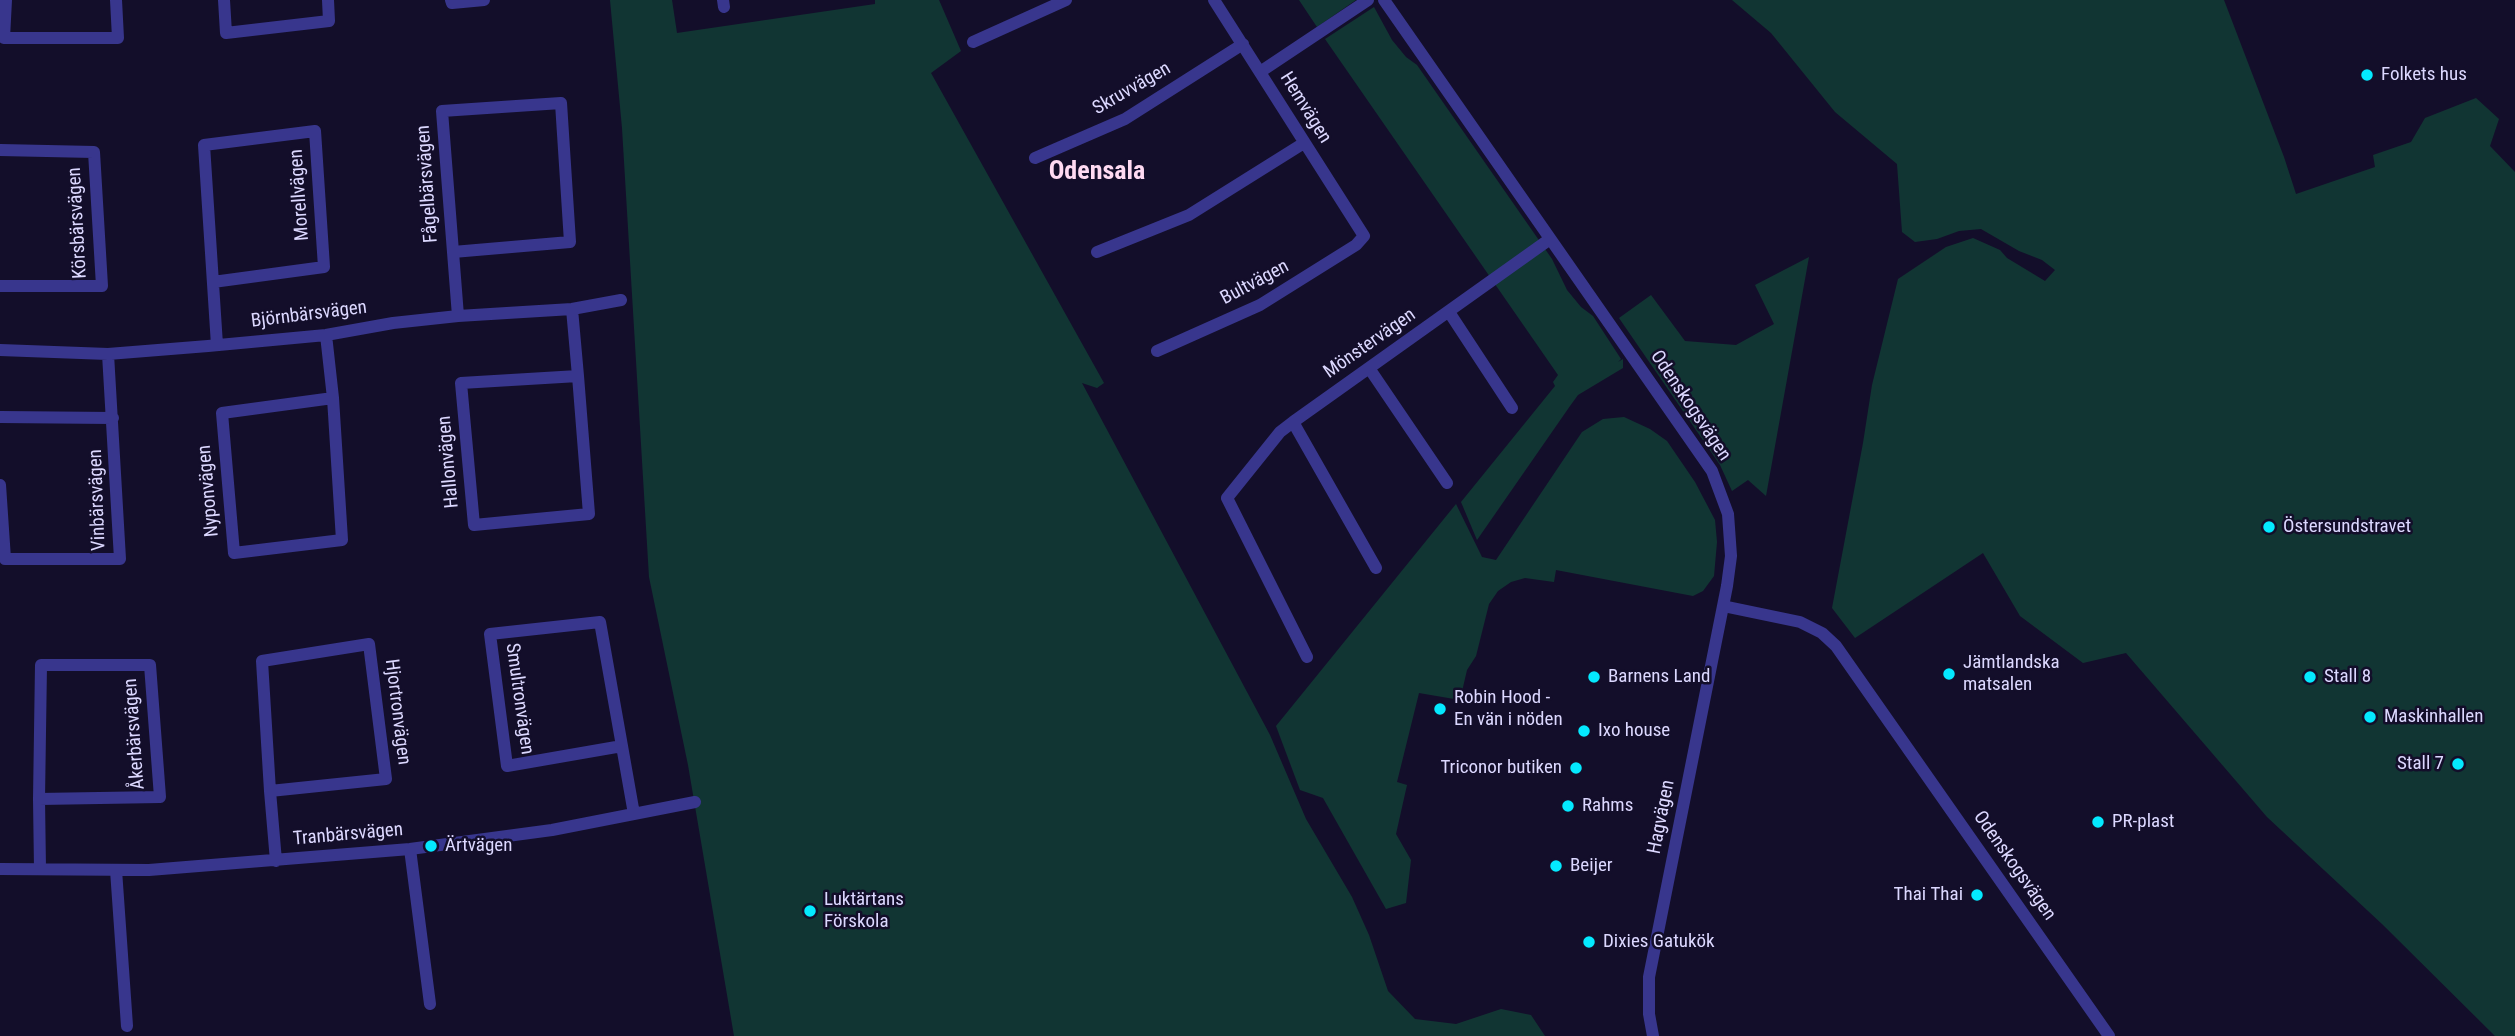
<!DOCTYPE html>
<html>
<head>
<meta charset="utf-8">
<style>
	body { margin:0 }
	canvas { display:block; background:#130e2a }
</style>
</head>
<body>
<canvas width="2515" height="1036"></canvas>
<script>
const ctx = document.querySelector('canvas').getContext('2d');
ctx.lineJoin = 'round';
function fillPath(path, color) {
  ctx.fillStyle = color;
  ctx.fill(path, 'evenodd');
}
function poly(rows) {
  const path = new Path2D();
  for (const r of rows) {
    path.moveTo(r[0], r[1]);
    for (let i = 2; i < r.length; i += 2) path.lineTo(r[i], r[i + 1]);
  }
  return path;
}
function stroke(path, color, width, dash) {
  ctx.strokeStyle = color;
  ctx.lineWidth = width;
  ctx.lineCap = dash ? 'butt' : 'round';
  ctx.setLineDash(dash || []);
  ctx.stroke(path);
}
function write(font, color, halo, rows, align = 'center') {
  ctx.font = font + ' "Roboto Condensed",sans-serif';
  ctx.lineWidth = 5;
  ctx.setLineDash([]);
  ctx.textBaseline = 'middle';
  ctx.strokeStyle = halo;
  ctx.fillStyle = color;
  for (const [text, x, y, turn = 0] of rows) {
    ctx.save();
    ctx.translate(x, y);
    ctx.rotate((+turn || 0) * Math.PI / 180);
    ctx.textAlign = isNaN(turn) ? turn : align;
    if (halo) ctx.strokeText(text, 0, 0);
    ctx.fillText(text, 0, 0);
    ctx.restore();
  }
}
const green = poly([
	[610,0,672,0,677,33,875,4,875,0,939,0,961,51,931,73,1104,383,1097,388,1082,383,1270,735,1306,819,1352,897,1369,935,1388,991,1415,1019,1456,1024,1501,1009,1531,1015,1545,1036,734,1036,688,765,649,577,622,128],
	[1299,0,1356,0,1317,27],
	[1732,0,2224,0,2284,157,2296,194,2375,167,2373,155,2411,142,2425,118,2476,98,2499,119,2490,146,2515,172,2515,1036,2495,1036,2382,924,2267,817,2126,653,2083,663,2020,616,1983,553,1855,638,1832,608,1863,443,1872,385,1898,279,1946,247,1973,238,2000,250,2007,258,2045,281,2055,270,2042,260,2019,251,1981,229,1959,231,1937,239,1915,242,1902,232,1897,164,1835,112,1771,33],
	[1374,7,1392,40,1406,57,1417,65,1552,259,1567,290,1581,307,1593,316,1621,359,1618,362,1623,359,1623,368,1578,395,1570,406,1477,540,1461,502,1555,386,1553,382,1558,375,1325,39],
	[1809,257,1766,496,1748,480,1732,491,1720,465,1619,318,1651,295,1685,341,1736,345,1774,324,1755,285],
	[1624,417,1650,429,1667,441,1695,482,1715,520,1717,542,1714,576,1703,591,1693,596,1556,570,1554,582,1525,578,1511,582,1498,591,1489,604,1476,656,1467,670,1460,700,1419,693,1397,782,1407,785,1396,834,1411,860,1406,903,1386,909,1323,798,1300,790,1276,726,1456,504,1482,557,1496,560,1582,432,1603,419]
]);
const minor = poly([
	[6,0,4,38,118,38,116,0],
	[224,0,226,33,329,21,328,0],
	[451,0,452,3,484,0],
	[723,0,724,7],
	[1384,0,1712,471,1728,514,1731,556,1727,586,1649,977,1649,1014,1653,1036],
	[973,42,1066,0],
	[1260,72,1368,0],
	[0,150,94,152,102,286,0,286],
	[1035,158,1125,119,1243,44],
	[453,252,570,242,561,103,442,111,453,252,458,316],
	[1097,252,1189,215,1304,143],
	[213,282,324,267,315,131,204,145,217,345],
	[572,309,578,376,589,514,474,525,461,383,578,376],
	[1449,312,1512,408],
	[326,335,333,398,342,540,234,553,222,413,333,398],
	[0,350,108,354,208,346,326,335,393,323,458,316,572,309,621,300],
	[1157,351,1260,305,1356,245,1364,236,1214,0],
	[1369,368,1447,483],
	[0,417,113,418],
	[1293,422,1376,568],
	[0,485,5,559,120,559,108,354],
	[1723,606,1800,622,1822,633,1836,646,2109,1036],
	[1307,657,1227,498,1280,432,1293,422,1550,239],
	[622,746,507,766,490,634,600,622,622,746,634,814],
	[270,791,386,779,369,644,262,661,270,791,276,861],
	[39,799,41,665,150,665,160,797,39,799,40,869],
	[410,849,430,1004],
	[0,869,149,870,410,849,552,830,695,802],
	[116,870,127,1026]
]);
const markers = [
	[2367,75,7,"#04e9ff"],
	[2269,527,7,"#04e9ff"],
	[1949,674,7,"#04e9ff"],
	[1594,677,7,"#04e9ff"],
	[2310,677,7,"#04e9ff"],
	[1440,709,7,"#04e9ff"],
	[2370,717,7,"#04e9ff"],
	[1584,731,7,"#04e9ff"],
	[2458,764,7,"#04e9ff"],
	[1576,768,7,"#04e9ff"],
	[1568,806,7,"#04e9ff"],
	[2098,822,7,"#04e9ff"],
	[431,846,7,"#04e9ff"],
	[1556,866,7,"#04e9ff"],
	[1977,895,7,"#04e9ff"],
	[810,911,7,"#04e9ff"],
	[1589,942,7,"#04e9ff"]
];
const poiNames = [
	["Folkets hus",2381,75],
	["Östersundstravet",2283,527],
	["Jämtlandska",1963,663],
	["matsalen",1963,685],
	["Barnens Land",1608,677],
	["Stall 8",2324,677],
	["Robin Hood -",1454,698],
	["En vän i nöden",1454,720],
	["Maskinhallen",2384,717],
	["Ixo house",1598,731],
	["Stall 7",2444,764,"right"],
	["Triconor butiken",1562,768,"right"],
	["Rahms",1582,806],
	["PR-plast",2112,822],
	["Ärtvägen",445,846],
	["Beijer",1570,866],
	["Thai Thai",1963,895,"right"],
	["Luktärtans",824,900],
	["Förskola",824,922],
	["Dixies Gatukök",1603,942]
];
const streetNames = [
	["Skruvvägen",1132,89,-30],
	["Hemvägen",1305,108,58],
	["Fågelbärsvägen",428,184,-94],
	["Morellvägen",300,195,-94],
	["Körsbärsvägen",78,223,-93],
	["Bultvägen",1255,283,-28],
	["Björnbärsvägen",309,315,-7],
	["Mönstervägen",1370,344,-35],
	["Odenskogsvägen",1690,406,56],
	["Hallonvägen",449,462,-95],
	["Nyponvägen",209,491,-95],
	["Vinbärsvägen",98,500,-92],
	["Smultronvägen",519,699,82],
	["Hjortronvägen",397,712,83],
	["Åkerbärsvägen",135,734,-94],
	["Hagvägen",1662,817,-79],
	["Tranbärsvägen",348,835,-5],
	["Odenskogsvägen",2014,866,55]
];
const districtNames = [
	["Odensala",1097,172]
];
fillPath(green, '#113533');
stroke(minor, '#38368d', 12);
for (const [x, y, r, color] of markers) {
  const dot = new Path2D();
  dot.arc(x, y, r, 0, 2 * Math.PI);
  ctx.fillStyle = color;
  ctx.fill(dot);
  stroke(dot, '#130e2a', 2.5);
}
write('19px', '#dcd8ff', '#130e2a', poiNames, 'left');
write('19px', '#dcd8ff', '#130e2a', streetNames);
write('bold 26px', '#ffdaf2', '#130e2a', districtNames);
</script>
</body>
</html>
